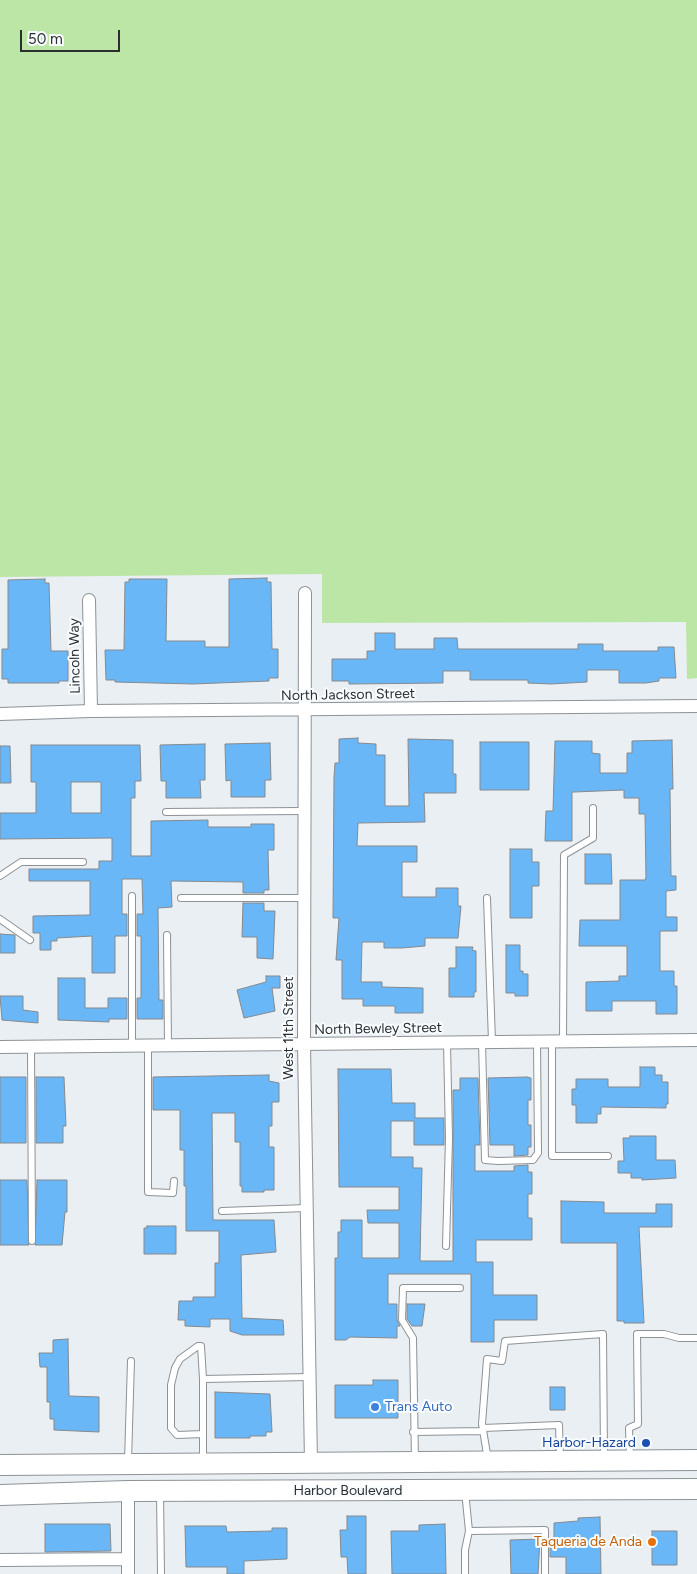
<!DOCTYPE html>
<html>
<head>
<meta charset="utf-8">
<style>
	body { margin:0 }
	#map { position:relative; width:697px; height:1574px; overflow:hidden; background:#e9eff3; font-family:Figtree,sans-serif }
	canvas { display:block }
	.scale { position:absolute; left:20px; top:30px; width:100px; height:22px; box-sizing:border-box; border:2px solid #2c2e30; border-top:0; padding-left:6px; font-size:15px; line-height:18px; white-space:nowrap; color:#2c2e30; -webkit-text-stroke:4px #f8fcff; paint-order:stroke }
</style>
</head>
<body>
<div id="map">
<canvas width="697" height="1574"></canvas>
<div class="scale">50 m</div>
</div>
<script>
const ctx = document.querySelector('canvas').getContext('2d');
ctx.lineJoin = 'round';
function fillPath(path, color) {
  ctx.fillStyle = color;
  ctx.fill(path, 'evenodd');
}
function poly(rows) {
  const path = new Path2D();
  for (const r of rows) {
    path.moveTo(r[0], r[1]);
    for (let i = 2; i < r.length; i += 2) path.lineTo(r[i], r[i + 1]);
  }
  return path;
}
function stroke(path, color, width, dash) {
  ctx.strokeStyle = color;
  ctx.lineWidth = width;
  ctx.lineCap = dash ? 'butt' : 'round';
  ctx.setLineDash(dash || []);
  ctx.stroke(path);
}
function write(font, color, halo, rows, align = 'center') {
  ctx.font = font + ' Figtree,sans-serif';
  ctx.lineWidth = 4;
  ctx.setLineDash([]);
  ctx.textBaseline = 'middle';
  ctx.strokeStyle = halo;
  ctx.fillStyle = color;
  for (const [text, x, y, turn = 0] of rows) {
    ctx.save();
    ctx.translate(x, y);
    ctx.rotate((+turn || 0) * Math.PI / 180);
    ctx.textAlign = isNaN(turn) ? turn : align;
    if (halo) ctx.strokeText(text, 0, 0);
    ctx.fillText(text, 0, 0);
    ctx.restore();
  }
}
const green = poly([
	[0,0,697,0,697,678,687,679,686,622,322,623,322,574,0,577]
]);
const building = poly([
	[267,578,267,582,271,582,272,649,278,649,278,678,269,678,269,681,193,684,115,682,115,680,106,680,105,650,124,650,125,582,129,582,129,579,167,579,166,641,205,641,205,647,229,647,229,579,267,578],
	[45,579,45,583,49,583,51,651,68,651,68,681,59,681,59,683,8,683,8,679,2,679,2,649,8,649,8,580,45,579],
	[375,633,395,633,395,649,434,649,434,638,457,638,458,649,578,649,578,644,603,644,603,651,658,651,658,647,674,647,676,678,659,678,659,681,646,683,619,683,619,670,587,670,587,682,551,684,528,683,528,680,470,680,470,671,443,671,443,683,349,684,349,681,332,681,332,659,367,659,367,651,375,651,375,633],
	[358,738,358,743,376,744,376,755,385,755,385,806,409,806,408,739,453,740,453,774,456,774,456,793,424,793,425,822,358,823,357,846,417,846,417,862,402,862,402,897,436,897,436,888,458,888,458,906,461,906,458,938,425,938,425,946,402,948,384,948,384,942,362,942,361,982,382,982,382,987,423,988,423,1013,395,1013,395,1006,363,1006,363,999,342,999,342,960,336,960,339,918,333,918,334,777,335,763,339,763,339,739,358,738],
	[672,740,673,789,670,789,671,876,676,876,676,890,666,891,666,917,677,917,677,931,660,931,660,971,674,971,674,986,677,986,677,1014,656,1014,656,1001,612,1001,612,1011,586,1011,586,982,619,981,619,976,627,976,627,946,579,946,580,920,620,920,620,880,645,880,646,877,645,814,639,814,639,798,624,798,624,790,574,792,572,792,572,841,545,841,546,811,553,811,555,741,592,741,592,753,600,754,600,773,627,773,627,753,632,753,632,741,672,740],
	[480,742,529,742,529,790,480,790,480,742],
	[270,743,271,780,265,780,265,797,231,797,231,780,226,781,225,744,270,743],
	[205,744,205,780,200,780,201,798,166,798,166,781,161,781,160,745,205,744],
	[31,745,140,745,141,781,135,781,135,798,131,798,131,856,151,856,151,821,208,820,208,827,251,827,251,824,274,824,274,850,268,850,269,890,264,890,264,893,243,893,243,882,171,881,172,907,158,908,159,1000,163,1000,163,1019,137,1019,137,998,141,998,141,936,137,936,137,914,143,914,142,879,122,879,122,914,127,914,127,936,115,936,115,973,92,973,92,936,57,938,57,941,51,941,51,950,40,950,40,933,33,933,33,916,90,915,90,881,29,881,29,869,99,869,99,861,112,861,112,838,0,839,0,813,36,813,36,782,31,782,31,745],
	[71,782,101,782,101,813,71,813,71,782],
	[0,746,10,746,11,783,0,783,0,746],
	[510,849,532,849,532,862,539,862,539,886,532,886,532,918,510,918,510,849],
	[585,854,611,854,612,884,585,884,585,854],
	[243,903,264,903,264,911,275,911,273,959,257,958,257,937,242,937,243,903],
	[0,934,15,935,15,953,0,953,0,934],
	[506,945,520,945,520,971,523,971,523,974,528,974,528,996,515,996,515,993,506,993,506,945],
	[456,947,473,947,472,950,476,951,476,992,474,992,474,997,449,997,449,968,456,968,456,947],
	[266,976,280,976,280,988,272,988,275,1011,244,1018,237,990,266,982,266,976],
	[58,978,85,978,85,1008,108,1008,108,998,127,998,127,1019,109,1019,109,1022,58,1020,58,978],
	[0,996,23,996,23,1010,38,1012,38,1023,2,1020,0,996],
	[640,1067,655,1067,655,1075,662,1075,662,1082,668,1082,668,1104,666,1104,666,1108,601,1107,601,1114,597,1114,597,1123,576,1123,576,1105,572,1105,572,1089,576,1089,576,1079,608,1079,608,1087,640,1087,640,1067],
	[338,1069,391,1069,392,1103,415,1103,415,1118,444,1118,444,1145,414,1145,414,1121,391,1121,391,1157,413,1157,413,1168,422,1168,420,1261,453,1261,453,1090,460,1090,460,1078,478,1078,480,1145,475,1145,475,1171,514,1171,514,1166,528,1165,528,1172,532,1172,532,1194,528,1194,528,1218,532,1218,532,1240,476,1240,476,1262,493,1262,493,1295,537,1295,537,1320,494,1320,494,1342,471,1342,471,1274,388,1274,388,1304,397,1304,397,1320,400,1326,397,1326,397,1338,350,1337,346,1340,335,1340,335,1258,338,1258,338,1232,341,1232,341,1220,362,1220,362,1258,399,1258,399,1223,368,1223,367,1210,399,1210,399,1187,339,1187,338,1069],
	[269,1075,269,1081,279,1083,279,1102,272,1102,272,1126,269,1126,269,1147,274,1147,274,1190,264,1190,264,1192,242,1192,242,1186,240,1186,240,1142,235,1142,235,1113,212,1113,213,1220,274,1220,276,1252,241,1255,242,1318,283,1320,284,1335,242,1335,230,1331,230,1319,210,1319,210,1327,185,1326,185,1320,178,1320,179,1301,193,1301,193,1297,215,1297,215,1263,219,1263,219,1231,186,1231,186,1186,184,1186,184,1150,180,1150,180,1110,153,1110,153,1077,269,1075],
	[0,1077,26,1077,26,1143,0,1143,0,1077],
	[36,1077,64,1077,66,1126,63,1126,63,1143,36,1143,36,1077],
	[527,1077,531,1078,531,1100,528,1100,528,1125,531,1125,531,1147,528,1147,528,1155,514,1156,514,1145,490,1145,488,1078,527,1077],
	[630,1136,656,1136,656,1160,675,1160,676,1178,642,1180,642,1178,631,1178,631,1173,618,1173,618,1161,624,1161,623,1138,630,1138,630,1136],
	[0,1180,27,1180,29,1245,0,1245,0,1180],
	[37,1180,67,1180,67,1212,65,1212,62,1245,35,1245,37,1180],
	[561,1201,604,1202,604,1213,656,1213,656,1204,672,1204,672,1227,639,1227,644,1323,624,1323,624,1321,617,1321,617,1243,561,1243,561,1201],
	[147,1226,176,1226,176,1254,144,1254,144,1228,147,1228,147,1226],
	[407,1304,425,1304,422,1326,412,1326,407,1319,407,1304],
	[68,1339,69,1396,99,1397,99,1432,54,1430,54,1419,50,1419,50,1402,47,1402,47,1367,40,1367,39,1353,53,1353,53,1340,68,1339],
	[373,1380,398,1380,398,1418,335,1418,335,1385,373,1385,373,1380],
	[550,1387,565,1387,565,1410,550,1410,550,1387],
	[215,1392,270,1394,272,1432,266,1432,266,1436,250,1436,250,1438,215,1438,215,1392],
	[347,1516,366,1516,366,1574,348,1574,347,1557,341,1557,340,1530,347,1530,347,1516],
	[600,1517,601,1574,566,1574,566,1557,550,1557,550,1539,554,1539,554,1523,578,1521,578,1518,600,1517],
	[45,1524,110,1524,111,1551,45,1552,45,1524],
	[445,1524,446,1574,392,1574,391,1531,419,1531,419,1525,445,1524],
	[185,1526,226,1526,227,1532,272,1531,272,1528,287,1528,287,1559,244,1561,244,1574,227,1574,227,1567,186,1567,185,1526],
	[652,1531,677,1531,677,1565,652,1565,652,1531],
	[540,1539,538,1574,511,1574,510,1540,540,1539]
]);
const lane = poly([
	[166,812,303,811],
	[0,876,21,862,83,862],
	[132,896,132,1046],
	[181,898,304,898],
	[487,898,492,1042],
	[0,919,30,940],
	[167,935,168,1046],
	[482,1042,485,1160,498,1161,533,1160,538,1153,537,1042],
	[552,1042,552,1156,608,1156],
	[563,1042,564,855,593,838,593,808],
	[148,1046,148,1192,173,1193,174,1181],
	[31,1047,32,1241],
	[222,1211,307,1208],
	[446,1246,449,1138,447,1043],
	[203,1379,310,1377],
	[483,1428,559,1425,560,1459],
	[413,1432,483,1431],
	[203,1434,177,1435,171,1428,171,1385,175,1368,180,1359,198,1346,201,1346,203,1379,203,1460],
	[630,1457,629,1428,638,1424,637,1334,664,1334,679,1338,697,1338],
	[488,1460,482,1424,487,1359,502,1361,505,1341,603,1334,604,1459],
	[128,1461,131,1361],
	[415,1461,413,1338,402,1320,403,1288,460,1288],
	[465,1491,469,1531,465,1550,465,1574],
	[160,1493,161,1574],
	[469,1531,545,1530,545,1574]
]);
const street = poly([
	[305,593,304,1044,311,1463],
	[89,600,91,711],
	[0,714,91,711,697,706],
	[0,1047,697,1040],
	[0,1560,128,1559],
	[128,1574,128,1491]
]);
const primary = poly([
	[0,1465,697,1460],
	[0,1495,128,1491,697,1489]
]);
const markers = [
	[375,1407,5,"#3f7fe0"],
	[646,1443,5,"#1a4fb4"],
	[652,1542,5,"#e8710a"]
];
const streetNames = [
	["Lincoln Way",75,656,-91],
	["North Jackson Street",348,695,-1],
	["West 11th Street",289,1028,-90],
	["North Bewley Street",378,1029,-1],
	["Harbor Boulevard",348,1491]
];
const shopNames = [
	["Trans Auto",385,1407]
];
const transitNames = [
	["Harbor-Hazard",636,1443]
];
const foodNames = [
	["Taqueria de Anda",642,1542]
];
fillPath(green, '#bce6a5');
fillPath(building, '#6ab7f7');
stroke(building, '#84898d', 1);
stroke(lane, '#8d9296', 8);
stroke(street, '#8d9296', 14);
stroke(primary, '#8d9296', 22);
stroke(lane, '#fff', 6);
stroke(street, '#fff', 12);
stroke(primary, '#fff', 20);
for (const [x, y, r, color] of markers) {
  const dot = new Path2D();
  dot.arc(x, y, r, 0, 2 * Math.PI);
  ctx.fillStyle = color;
  ctx.fill(dot);
  stroke(dot, '#f8fcff', 2);
}
write('14px', '#2c2e30', '#f8fcff', streetNames);
write('14px', '#366cbe', '#f8fcff', shopNames, 'left');
write('14px', '#164399', '#f8fcff', transitNames, 'right');
write('14px', '#c56008', '#f8fcff', foodNames, 'right');
</script>
</body>
</html>
